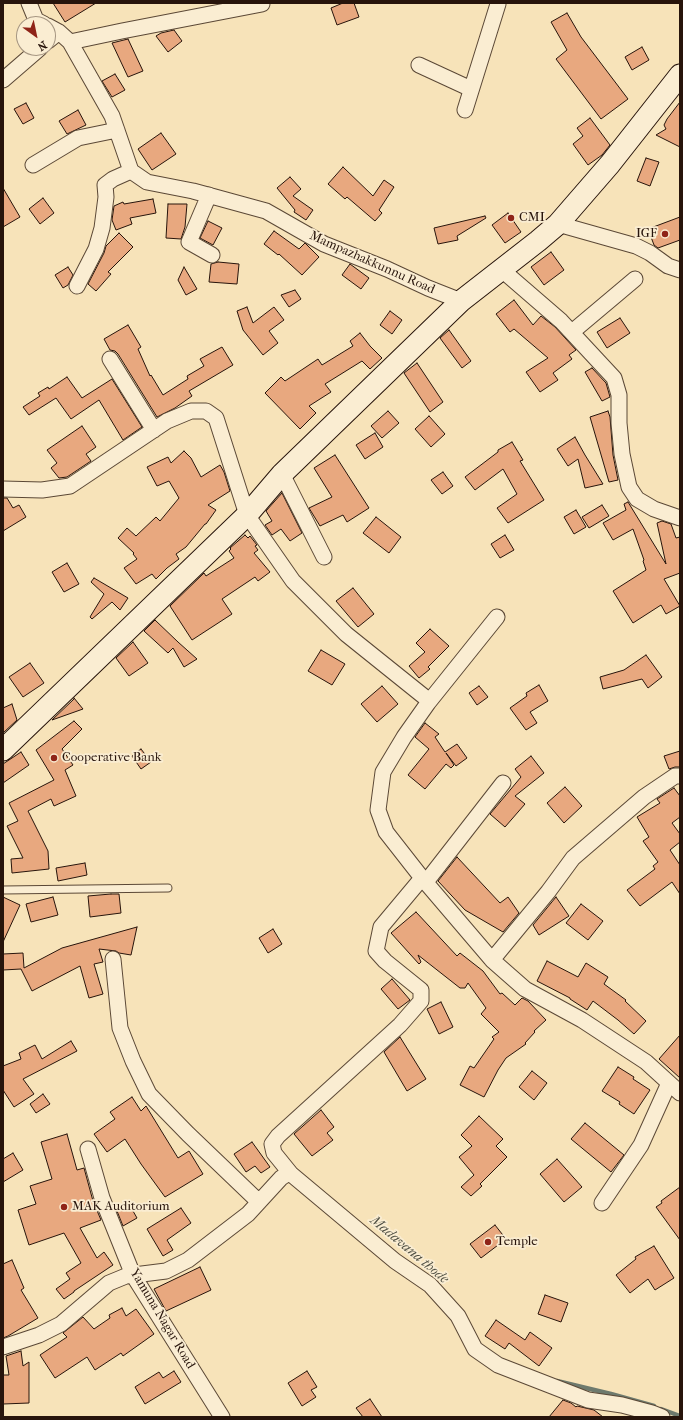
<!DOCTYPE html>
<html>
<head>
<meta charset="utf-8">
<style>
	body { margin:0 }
	#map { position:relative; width:683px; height:1420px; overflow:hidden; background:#f7e3b9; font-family:"IM FELL French Canon",serif }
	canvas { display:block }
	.frame { position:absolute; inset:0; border:4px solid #27140b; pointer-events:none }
	.north { position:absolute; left:16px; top:16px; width:40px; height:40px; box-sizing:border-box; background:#faedd2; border:1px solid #a69682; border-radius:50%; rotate:147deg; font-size:11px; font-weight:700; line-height:16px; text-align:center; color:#27140b }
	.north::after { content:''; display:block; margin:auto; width:14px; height:18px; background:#8f2418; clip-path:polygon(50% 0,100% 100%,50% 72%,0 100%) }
</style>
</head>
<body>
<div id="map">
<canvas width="683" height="1420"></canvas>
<div class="frame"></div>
<div class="north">N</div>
</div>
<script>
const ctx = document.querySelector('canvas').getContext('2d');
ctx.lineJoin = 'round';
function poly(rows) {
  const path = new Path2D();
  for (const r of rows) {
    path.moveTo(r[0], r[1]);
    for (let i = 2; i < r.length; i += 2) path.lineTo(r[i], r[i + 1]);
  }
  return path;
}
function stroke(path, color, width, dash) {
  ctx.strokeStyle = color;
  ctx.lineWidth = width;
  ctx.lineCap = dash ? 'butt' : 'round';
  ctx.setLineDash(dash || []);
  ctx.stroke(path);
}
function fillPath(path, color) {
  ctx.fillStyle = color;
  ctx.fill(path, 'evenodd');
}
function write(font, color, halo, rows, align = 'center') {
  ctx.font = font + ' "IM FELL French Canon",serif';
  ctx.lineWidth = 3.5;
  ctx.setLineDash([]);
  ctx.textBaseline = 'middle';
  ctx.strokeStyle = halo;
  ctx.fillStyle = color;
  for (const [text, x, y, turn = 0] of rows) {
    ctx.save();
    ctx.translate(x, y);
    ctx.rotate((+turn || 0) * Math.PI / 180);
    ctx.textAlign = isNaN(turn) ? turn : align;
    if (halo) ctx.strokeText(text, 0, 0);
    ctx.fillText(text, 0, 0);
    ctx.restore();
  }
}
const stream = poly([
	[557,1381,611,1394,654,1406],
	[661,1409,680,1416]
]);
const building = poly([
	[53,3,96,3,65,22,53,3],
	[343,3,354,3,359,17,337,25,331,8,343,3],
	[567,13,581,37,628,99,601,119,556,59,567,50,551,22,567,13],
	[174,30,182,41,168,52,156,36,161,33,174,30],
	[128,39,143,71,128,77,112,43,128,39],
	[642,47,649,60,632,70,625,57,642,47],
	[115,74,125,90,112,97,102,81,115,74],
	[680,102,680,147,656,135,666,129,664,125,667,119,680,102],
	[26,103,34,118,23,124,14,109,26,103],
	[78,110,86,125,67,134,59,121,78,110],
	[590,118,610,145,602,155,588,165,573,144,583,136,577,128,590,118],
	[161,133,176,154,152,170,138,149,161,133],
	[646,158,659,162,650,186,637,181,646,158],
	[343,167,373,196,384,180,394,187,379,210,382,213,375,221,347,197,345,199,328,184,343,167],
	[290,177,301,189,293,196,313,210,306,220,294,212,295,210,277,188,290,177],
	[3,188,20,217,3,227,3,188],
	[43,198,54,213,40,224,29,209,43,198],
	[153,199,156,213,130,218,132,224,116,230,112,220,114,206,123,202,124,204,153,199],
	[168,204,187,204,185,227,181,239,166,238,168,204],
	[508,213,521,232,505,243,492,225,508,213],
	[485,216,486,218,457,236,458,240,438,244,434,228,485,216],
	[680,217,680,240,658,248,654,245,648,229,680,217],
	[208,221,222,228,213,245,200,238,208,221],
	[274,231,299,249,305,243,319,257,302,275,279,254,278,255,264,244,274,231],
	[119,233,133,247,108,272,111,274,96,291,88,284,104,253,106,246,119,233],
	[551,252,564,270,544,285,531,267,551,252],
	[218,262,239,264,237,284,209,282,211,264,218,262],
	[350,264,369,278,361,289,342,275,350,264],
	[68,267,73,275,68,285,63,288,55,275,68,267],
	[184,267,197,289,186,295,178,280,184,267],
	[295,290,301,299,289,307,281,295,295,290],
	[514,300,533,325,541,316,555,327,576,350,569,355,572,359,553,373,558,380,540,392,526,372,548,358,514,329,510,332,496,314,514,300],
	[247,307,253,323,274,307,284,320,269,331,278,343,263,355,243,330,237,311,247,307],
	[390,311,402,320,392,334,380,325,390,311],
	[620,318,630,333,607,348,597,332,620,318],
	[128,325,141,347,138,349,150,376,151,375,163,395,188,379,187,376,204,366,200,359,222,347,233,365,189,391,192,396,175,408,157,417,118,354,115,351,110,350,104,339,128,325],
	[449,330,471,361,462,368,440,338,449,330],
	[360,333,370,346,382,358,370,369,362,361,325,384,331,392,309,406,316,413,300,429,265,393,281,377,285,381,318,359,322,365,353,346,350,341,360,333],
	[417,363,443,402,430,412,404,373,417,363],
	[592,368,606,383,610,397,602,401,585,372,592,368],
	[67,377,82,398,112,379,142,427,123,440,99,400,71,419,56,398,29,415,23,407,40,396,38,393,48,387,49,389,67,377],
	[388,411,399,423,382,438,371,426,388,411],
	[608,411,610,417,613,455,618,480,609,482,590,417,608,411],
	[429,416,445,434,431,447,415,429,429,416],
	[82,426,96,447,86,454,91,461,67,477,59,478,51,468,57,463,47,450,82,426],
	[375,433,383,447,365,459,356,445,375,433],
	[575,437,585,455,603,484,585,488,578,459,568,466,557,449,575,437],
	[512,442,523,460,520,461,544,500,508,523,497,508,517,494,503,469,475,490,465,477,498,452,498,450,512,442],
	[184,451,191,458,201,477,220,465,224,472,230,491,208,505,216,510,206,524,205,524,186,547,176,554,179,559,167,568,156,579,152,574,136,584,124,568,137,559,133,554,134,553,118,538,127,528,136,536,156,517,160,521,179,498,169,481,157,486,147,467,168,457,171,463,184,451],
	[335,455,369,508,347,522,343,515,320,526,309,508,332,497,314,468,335,455],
	[443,472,453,486,442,494,431,480,443,472],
	[282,493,302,533,290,541,281,529,272,535,265,525,272,521,266,511,282,493],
	[3,498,7,498,13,508,19,505,26,517,3,531,3,498],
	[628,502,666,564,657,523,662,521,671,524,676,538,680,537,680,573,664,579,680,606,666,614,661,605,633,623,613,591,646,570,643,561,644,560,633,529,613,540,603,523,626,510,624,504,628,502],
	[602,505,609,516,589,528,582,517,602,505],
	[576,510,586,527,574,534,564,517,576,510],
	[376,517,401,537,389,553,363,533,376,517],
	[245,535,248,538,250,536,257,545,255,546,258,550,254,553,270,572,258,581,255,577,222,599,232,614,192,640,170,606,204,573,206,576,234,558,229,551,231,549,230,548,245,535],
	[505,535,514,550,500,558,491,544,505,535],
	[67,563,79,584,64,592,52,572,67,563],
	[94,578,128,598,120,610,112,602,92,619,90,617,104,594,91,582,94,578],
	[353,588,374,614,358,627,336,601,353,588],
	[155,620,178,642,197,659,184,667,173,648,168,653,144,631,155,620],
	[430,629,449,646,428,667,430,669,419,678,409,666,425,652,416,643,430,629],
	[133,642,148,663,129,676,116,658,133,642],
	[321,650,345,664,332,685,308,671,321,650],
	[646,655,662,677,648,688,642,679,603,689,600,677,624,670,646,655],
	[30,663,44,683,23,697,9,677,30,663],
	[539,685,548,701,530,712,537,723,526,730,510,708,527,696,526,693,539,685],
	[382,686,398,704,377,722,361,704,382,686],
	[479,686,488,697,477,705,469,693,479,686],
	[74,698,83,709,52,720,74,699,74,698],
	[12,704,17,720,3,733,3,708,12,704],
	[74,721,82,729,62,749,73,765,65,770,76,796,54,806,51,799,28,811,48,851,49,869,12,873,11,859,23,858,7,826,18,821,9,803,54,780,36,750,74,721],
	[425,723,439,734,435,737,445,752,457,744,467,758,456,766,446,753,454,765,451,768,446,764,425,789,408,775,429,749,415,737,425,723],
	[141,749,151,762,141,769,132,756,141,749],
	[680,751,680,767,675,767,669,769,664,756,680,751],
	[21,752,29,765,3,783,3,764,21,752],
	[531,756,544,773,515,796,525,804,505,827,490,814,521,777,515,769,531,756],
	[565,787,582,806,564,823,547,803,565,787],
	[674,788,680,796,680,817,672,823,680,834,680,842,670,850,680,865,680,894,672,882,640,906,627,890,655,869,653,866,658,862,643,841,649,837,637,817,660,803,657,799,674,788],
	[457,857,500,903,508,897,519,913,503,932,465,910,438,881,457,857],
	[85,863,87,875,58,881,56,868,85,863],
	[111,894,119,894,121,913,90,917,88,896,111,894],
	[3,897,20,905,3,942,3,897],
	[53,897,58,915,31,922,26,904,53,897],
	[556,897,569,916,539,935,533,925,556,897],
	[581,904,603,921,588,940,566,923,581,904],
	[416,912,457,956,460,953,483,971,500,994,502,993,515,1005,522,998,528,1001,546,1020,534,1031,535,1032,525,1043,526,1044,506,1058,498,1070,484,1097,460,1085,470,1066,474,1068,494,1039,492,1037,499,1032,481,1014,486,1008,468,983,465,988,460,988,418,955,421,962,419,964,391,933,416,912],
	[137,927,131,955,119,953,116,951,99,949,103,962,94,964,103,994,89,998,80,966,32,991,21,969,3,970,3,954,23,953,24,968,62,948,137,927],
	[273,929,282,944,268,953,259,938,273,929],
	[547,961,578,977,586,963,608,977,604,984,626,1000,625,1001,646,1021,634,1034,618,1020,593,1001,587,1010,570,999,570,998,537,981,547,961],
	[392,979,410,1000,398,1009,381,989,392,979],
	[441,1002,453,1027,439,1034,427,1009,441,1002],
	[680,1035,680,1078,659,1059,680,1035],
	[400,1037,426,1079,407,1091,384,1052,400,1037],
	[71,1041,77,1051,23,1079,34,1094,14,1107,3,1090,3,1066,21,1059,19,1053,35,1045,42,1059,71,1041],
	[618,1067,634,1077,633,1079,650,1090,634,1114,619,1104,620,1102,602,1091,618,1067],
	[532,1071,547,1083,534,1100,519,1087,532,1071],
	[43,1094,50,1104,36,1113,30,1104,43,1094],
	[132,1097,141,1111,146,1106,178,1158,189,1151,203,1174,165,1197,141,1164,125,1139,107,1152,94,1134,115,1119,110,1112,132,1097],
	[321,1110,334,1127,327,1133,333,1140,312,1156,294,1134,321,1110],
	[479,1116,503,1139,496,1146,507,1157,480,1184,482,1186,471,1196,461,1187,474,1175,459,1157,472,1146,461,1135,479,1116],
	[585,1123,624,1155,611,1172,571,1139,585,1123],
	[67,1134,77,1170,84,1168,93,1201,101,1220,80,1228,97,1258,104,1252,113,1265,74,1291,74,1292,64,1299,56,1289,70,1279,66,1273,81,1263,64,1233,29,1245,18,1210,36,1204,30,1186,52,1179,41,1142,67,1134],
	[252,1142,270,1167,261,1173,255,1166,246,1172,234,1154,252,1142],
	[13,1153,23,1170,3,1182,3,1159,13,1153],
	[557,1159,582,1187,564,1202,540,1174,557,1159],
	[680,1187,680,1240,656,1207,662,1203,661,1201,680,1187],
	[129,1204,137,1218,123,1226,117,1211,129,1204],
	[181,1208,191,1223,167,1240,173,1250,163,1256,147,1229,181,1208],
	[495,1225,506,1239,481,1258,470,1244,495,1225],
	[654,1246,674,1278,655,1290,648,1279,630,1293,616,1275,636,1259,635,1257,654,1246],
	[12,1260,24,1288,21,1290,38,1318,8,1336,3,1338,3,1264,12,1260],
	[200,1267,211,1290,166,1311,154,1289,200,1267],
	[545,1295,568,1303,561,1322,538,1314,545,1295],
	[122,1308,126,1316,136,1309,154,1334,123,1356,121,1353,95,1370,87,1357,55,1378,40,1355,67,1337,63,1333,83,1317,94,1329,110,1318,109,1315,122,1308],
	[496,1320,525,1340,530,1332,552,1348,539,1366,509,1343,505,1349,485,1336,496,1320],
	[21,1351,23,1366,29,1362,29,1403,3,1404,3,1375,9,1375,6,1356,21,1351],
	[174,1371,181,1382,145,1404,135,1387,159,1372,163,1378,174,1371],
	[307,1371,317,1387,311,1390,316,1397,302,1406,288,1383,307,1371],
	[370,1399,382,1417,363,1417,356,1408,370,1399],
	[563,1400,571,1403,576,1407,577,1406,594,1410,603,1417,549,1417,563,1400]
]);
const lane = poly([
	[3,890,168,888]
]);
const street = poly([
	[29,3,36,20,44,24],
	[48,26,59,32,70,42,112,116,131,171,147,182,193,191,266,211,324,244,387,269,428,288,461,301],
	[48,41,59,32],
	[70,42,122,31,262,4],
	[419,65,471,89],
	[3,80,40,48],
	[465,110,498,4],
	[33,165,78,138,117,130],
	[209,195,189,242,212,255],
	[558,224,636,246,650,253,668,266,680,270],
	[502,270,561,321,614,378,619,395,619,423,622,454,629,487,637,499,654,509,680,518],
	[77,286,96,249,102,228,106,197,105,185,113,179,131,171],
	[572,332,635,279],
	[110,359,154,430],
	[282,474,324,557],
	[3,489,42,490,70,486,167,421,191,411,206,411,216,418,247,515,293,581,346,634,427,699,428,703,404,737,383,772,378,810,386,832,422,878,492,960,525,989,582,1020,646,1062,680,1093],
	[428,703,497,617],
	[426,882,503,783],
	[113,959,120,1028,133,1061,149,1094,188,1134,259,1202],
	[492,960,548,892,573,858,644,797,675,776,680,776],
	[88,1149,102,1198,133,1275,222,1417],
	[291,1174,274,1153,272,1144,278,1136,400,1025,421,1001,421,990,385,961,376,951,381,927,422,878],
	[602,1203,641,1145,669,1083],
	[3,1347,39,1335,61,1324,109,1283,126,1276,166,1271,188,1260,248,1214,281,1178,287,1174,291,1174,395,1261,430,1285,458,1316,475,1349,498,1365,588,1400,622,1405,652,1413,662,1417]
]);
const secondary = poly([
	[3,750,247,515,282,474,461,301,538,241,558,224,610,164,680,75]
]);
const markers = [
	[511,218,4,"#8f2418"],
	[665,234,4,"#8f2418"],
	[54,758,4,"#8f2418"],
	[64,1207,4,"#8f2418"],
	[488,1242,4,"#8f2418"]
];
const poiNames = [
	["CMI",519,218],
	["IGF",657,234,"right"],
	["Cooperative Bank",62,758],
	["MAK Auditorium",72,1207],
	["Temple",496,1242]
];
const streetNames = [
	["Mampazhakkunnu Road",372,263,24],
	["Yamuna Nagar Road",162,1319,59]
];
const waterNames = [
	["Madavana thode",409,1250,40]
];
stroke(stream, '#6e7a6d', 4.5);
fillPath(building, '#e8a87f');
stroke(building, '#27140b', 1);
stroke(lane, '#5b4836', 9);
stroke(street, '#5b4836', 17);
stroke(secondary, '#27140b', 23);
stroke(lane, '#faedd2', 7);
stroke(street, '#faedd2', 15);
stroke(secondary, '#faedd2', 21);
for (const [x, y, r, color] of markers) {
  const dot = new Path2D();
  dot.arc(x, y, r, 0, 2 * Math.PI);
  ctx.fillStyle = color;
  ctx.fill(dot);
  stroke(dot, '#faedd2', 1.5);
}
write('13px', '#27140b', '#faedd2', poiNames, 'left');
write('13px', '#27140b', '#faedd2', streetNames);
write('italic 14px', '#505044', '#faedd2', waterNames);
</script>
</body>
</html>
